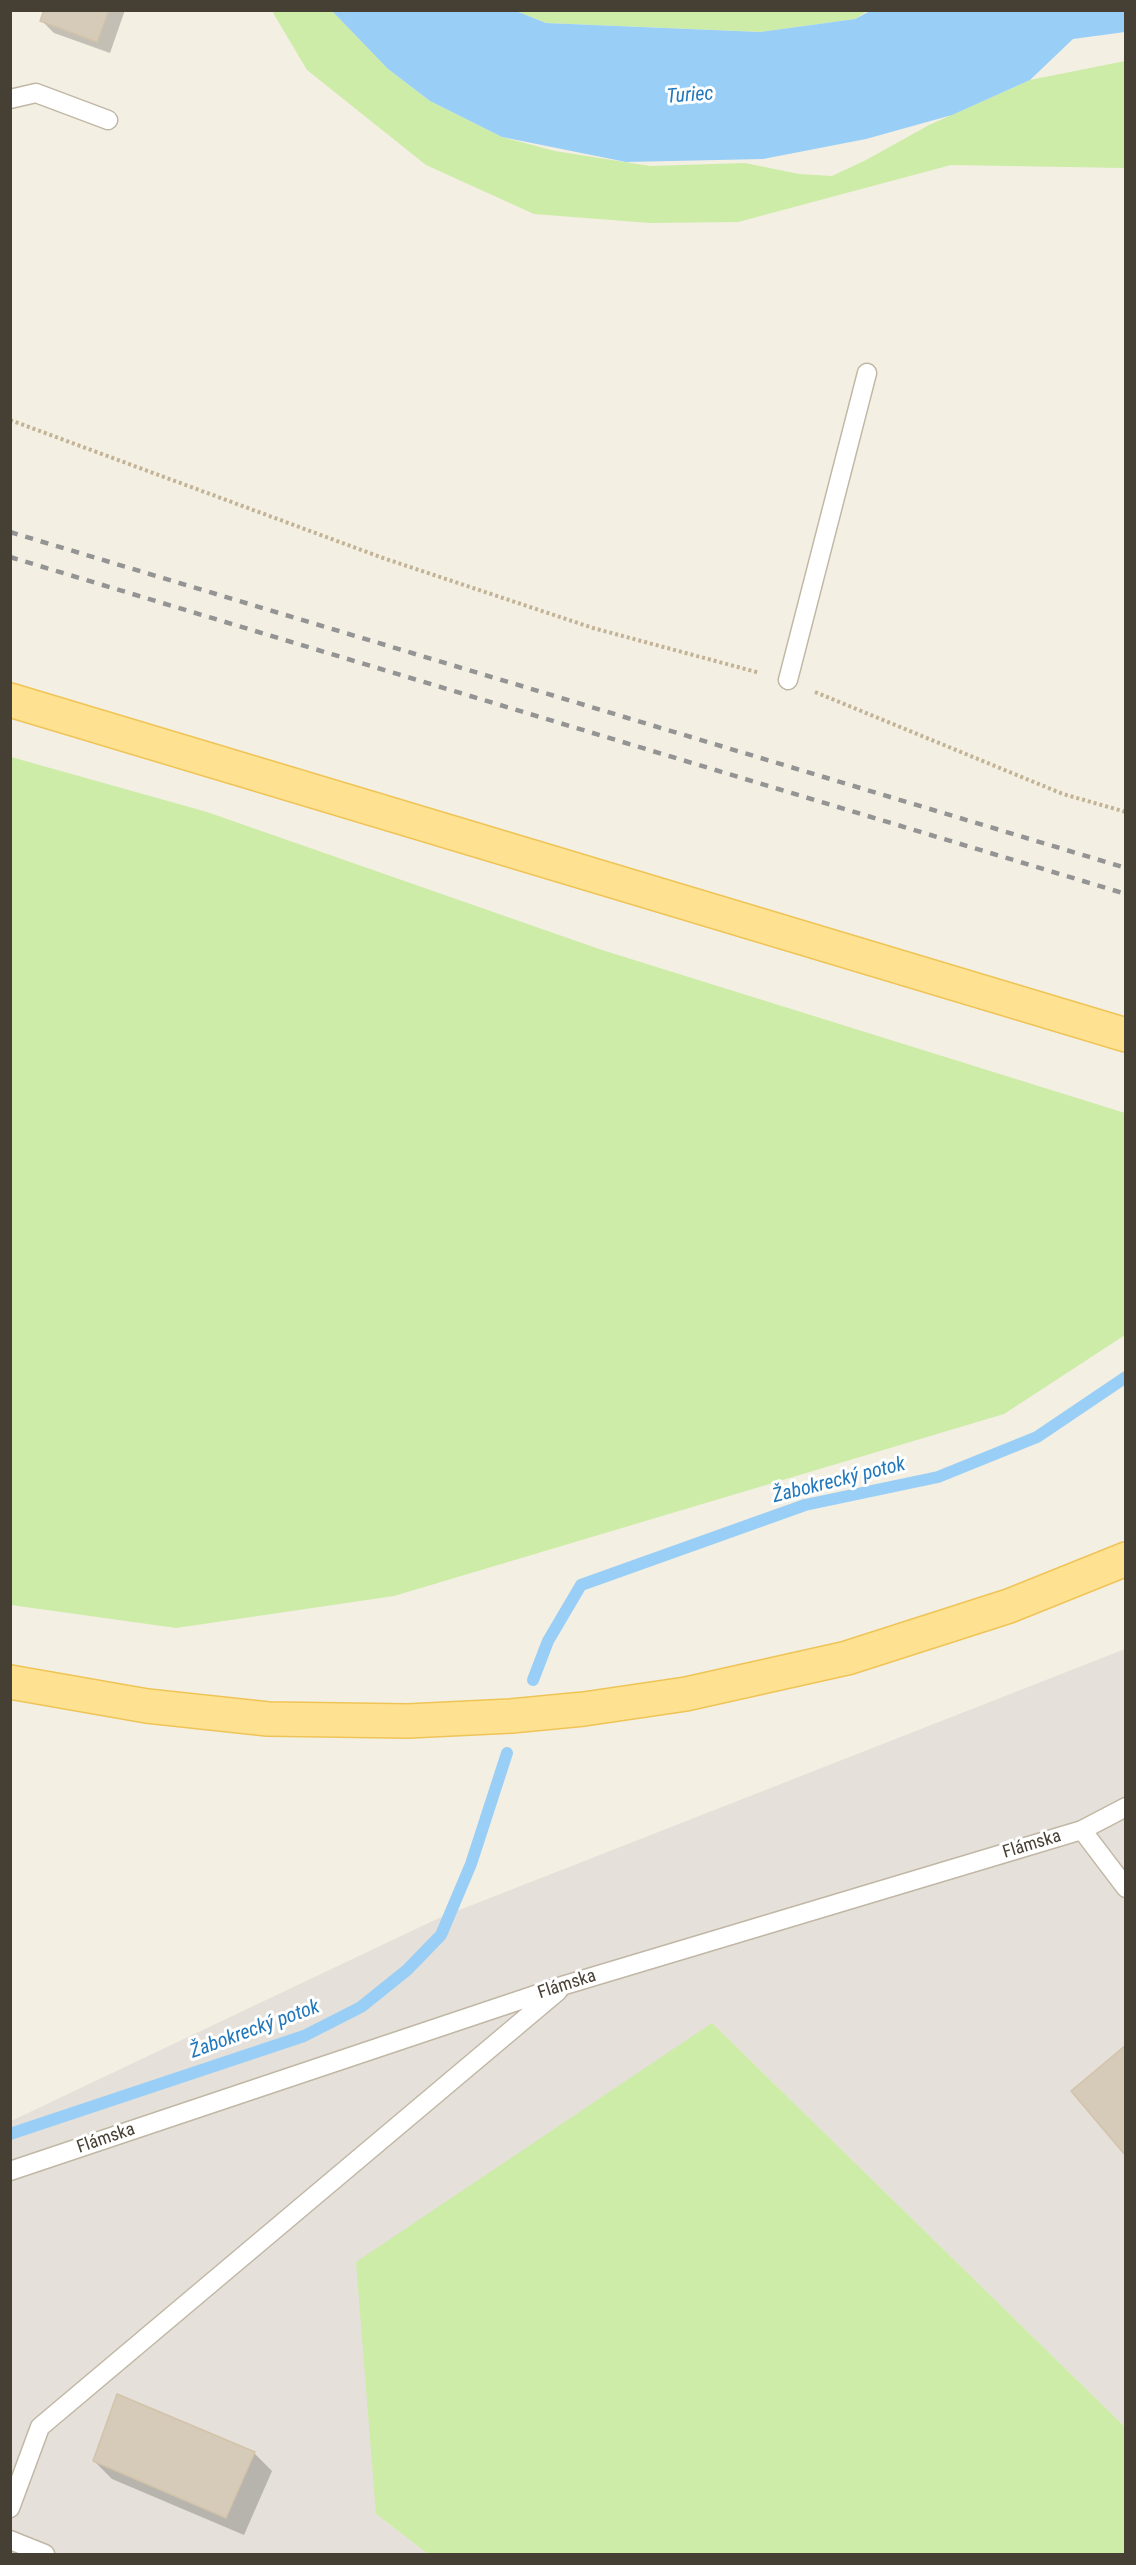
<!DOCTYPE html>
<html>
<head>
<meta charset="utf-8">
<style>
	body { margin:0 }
	#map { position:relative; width:1136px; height:2565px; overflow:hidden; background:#f4efe3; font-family:"Roboto Condensed",sans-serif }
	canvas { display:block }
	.frame { position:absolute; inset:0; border:12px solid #463f33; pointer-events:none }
</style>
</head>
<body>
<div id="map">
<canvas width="1136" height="2565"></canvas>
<div class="frame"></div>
</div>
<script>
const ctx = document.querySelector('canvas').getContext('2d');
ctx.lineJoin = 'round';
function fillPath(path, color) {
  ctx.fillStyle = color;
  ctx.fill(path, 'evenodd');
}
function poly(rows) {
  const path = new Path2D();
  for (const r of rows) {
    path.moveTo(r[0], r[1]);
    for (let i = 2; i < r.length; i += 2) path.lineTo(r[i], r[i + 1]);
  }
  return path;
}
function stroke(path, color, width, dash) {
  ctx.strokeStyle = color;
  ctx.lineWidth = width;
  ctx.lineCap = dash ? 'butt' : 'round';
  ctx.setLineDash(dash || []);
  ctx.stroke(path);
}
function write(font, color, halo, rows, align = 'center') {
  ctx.font = font + ' "Roboto Condensed",sans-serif';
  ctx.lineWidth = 6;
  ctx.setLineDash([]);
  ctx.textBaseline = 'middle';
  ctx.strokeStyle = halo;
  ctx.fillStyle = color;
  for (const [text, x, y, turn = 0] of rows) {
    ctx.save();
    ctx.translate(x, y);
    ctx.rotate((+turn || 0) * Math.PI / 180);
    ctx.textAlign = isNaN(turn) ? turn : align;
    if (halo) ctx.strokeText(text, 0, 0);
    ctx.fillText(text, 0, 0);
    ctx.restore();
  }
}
const industrial = poly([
	[1125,1649,1125,2427,712,2023,376,2514,428,2554,11,2554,11,2121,439,1918]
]);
const green = poly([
	[272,11,332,11,388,69,430,101,502,137,555,151,650,166,745,163,799,174,832,176,866,160,929,125,1030,80,1125,61,1125,168,951,165,738,222,650,223,534,214,426,165,307,70],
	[516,11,867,11,855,19,760,32,546,23],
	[11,757,207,812,602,950,1125,1113,1125,1335,1004,1414,394,1596,176,1628,11,1605],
	[712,2023,1125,2427,1125,2554,428,2554,376,2514,356,2262]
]);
const water = poly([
	[1125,10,1125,32,1073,39,1030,80,952,115,866,139,763,159,626,162,502,137,430,101,388,69,332,11,516,11,546,23,760,32,855,19,870,11]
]);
const shadow = poly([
	[45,10,125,10,110,53,54,33,42,21],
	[254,2453,272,2471,244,2535,112,2479,94,2461]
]);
const stream = poly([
	[533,1680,548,1641,581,1585,805,1505,938,1477,1037,1437,1126,1377],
	[10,2134,304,2036,361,2007,407,1970,441,1935,471,1864,507,1753]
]);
const building = poly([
	[44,10,109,10,97,42,40,21,44,10],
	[1126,2045,1126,2156,1071,2091,1126,2045],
	[117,2394,255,2452,226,2518,93,2461,117,2394]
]);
const path = poly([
	[10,420,383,558,593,628,760,673],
	[815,692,1063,794,1126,812]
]);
const service = poly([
	[10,99,36,93,108,120],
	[788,680,867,373],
	[1082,1830,1126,1888],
	[10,2171,565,1985,1082,1830,1126,1807],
	[10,2508,40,2427,558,1991],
	[10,2540,45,2554]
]);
const primary = poly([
	[10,700,1126,1035],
	[10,1682,147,1706,268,1719,408,1721,511,1716,584,1709,686,1694,847,1658,1009,1606,1126,1559]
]);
const rail = poly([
	[10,532,1126,868],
	[10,557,1126,894]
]);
const streetNames = [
	["Flámska",1032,1845,-17],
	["Flámska",567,1985,-18],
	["Flámska",106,2139,-19]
];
const waterNames = [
	["Turiec",690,96,-4],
	["Žabokrecký potok",839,1481,-14],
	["Žabokrecký potok",255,2030,-20]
];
fillPath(industrial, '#e5e0d9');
fillPath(green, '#cceca8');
fillPath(water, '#99cff7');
fillPath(shadow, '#0003');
stroke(stream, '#99cff7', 12);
fillPath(building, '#d6cbb8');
stroke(building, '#d2c3aa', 1.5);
stroke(service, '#c0b7a5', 21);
stroke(primary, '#efc456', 36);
stroke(path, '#c3b395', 4, [3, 3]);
stroke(service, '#fff', 18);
stroke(primary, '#ffe291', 33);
stroke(rail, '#949494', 4.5, [8, 8]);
write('18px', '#463f33', '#fff', streetNames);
write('italic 20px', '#2278bb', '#fff', waterNames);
</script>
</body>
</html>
